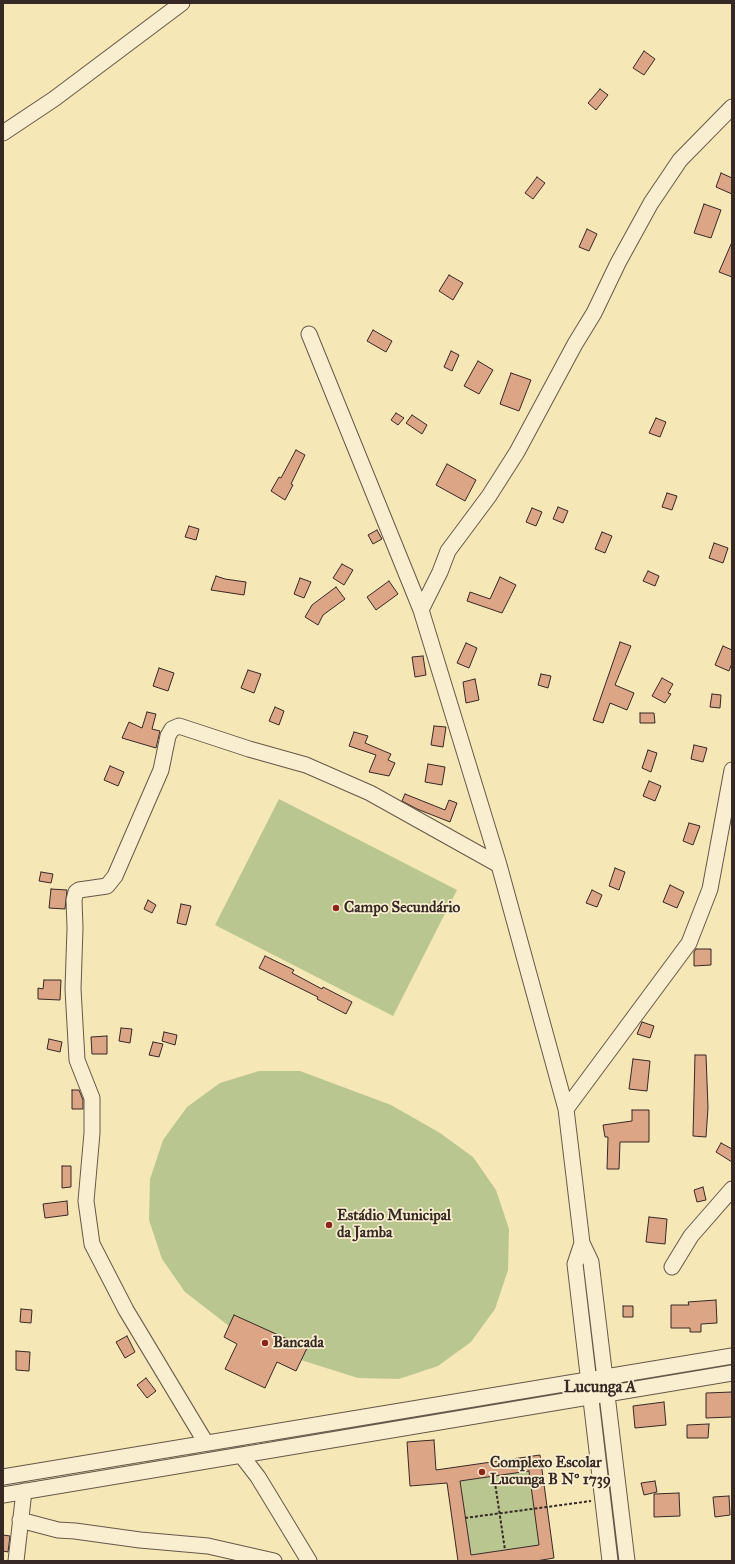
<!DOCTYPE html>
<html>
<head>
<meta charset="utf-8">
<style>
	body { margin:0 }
	#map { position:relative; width:735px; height:1564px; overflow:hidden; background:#f6e7b6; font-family:"IM FELL Great Primer",serif }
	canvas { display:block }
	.frame { position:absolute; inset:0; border:4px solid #362925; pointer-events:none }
</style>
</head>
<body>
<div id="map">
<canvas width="735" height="1564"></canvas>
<div class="frame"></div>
</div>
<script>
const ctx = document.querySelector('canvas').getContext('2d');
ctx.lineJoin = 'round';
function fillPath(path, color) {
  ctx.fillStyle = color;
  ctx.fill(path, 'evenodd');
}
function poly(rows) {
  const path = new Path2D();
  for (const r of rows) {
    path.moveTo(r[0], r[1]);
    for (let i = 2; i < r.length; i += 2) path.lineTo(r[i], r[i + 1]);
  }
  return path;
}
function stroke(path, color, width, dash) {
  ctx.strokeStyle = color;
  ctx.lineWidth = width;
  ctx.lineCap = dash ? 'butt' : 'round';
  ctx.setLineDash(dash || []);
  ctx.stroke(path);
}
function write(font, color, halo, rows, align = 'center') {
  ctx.font = font + ' "IM FELL Great Primer",serif';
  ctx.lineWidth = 3.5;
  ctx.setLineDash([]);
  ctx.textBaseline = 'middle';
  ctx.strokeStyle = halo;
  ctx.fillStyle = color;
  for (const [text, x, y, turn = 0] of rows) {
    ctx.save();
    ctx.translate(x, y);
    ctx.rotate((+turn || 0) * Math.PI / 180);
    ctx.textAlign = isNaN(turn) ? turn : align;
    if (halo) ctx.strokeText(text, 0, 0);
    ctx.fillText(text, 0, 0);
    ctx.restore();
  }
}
const green = poly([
	[279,799,457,890,393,1016,215,925],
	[259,1071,300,1071,391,1105,440,1133,473,1157,496,1190,509,1229,508,1270,495,1309,471,1342,438,1366,399,1379,358,1378,301,1360,296,1371,224,1337,229,1326,185,1292,162,1259,149,1220,150,1179,163,1140,187,1107,220,1083],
	[529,1471,539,1545,471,1555,460,1481]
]);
const building = poly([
	[644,51,655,59,644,75,633,68,644,51],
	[600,89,608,95,596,110,588,103,600,89],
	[721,173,732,178,732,194,716,187,721,173],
	[537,177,545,183,533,199,525,193,537,177],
	[704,204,721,210,711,238,694,233,704,204],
	[587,229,597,234,589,251,579,247,587,229],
	[732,242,732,277,719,272,732,242],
	[449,275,463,283,453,300,439,291,449,275],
	[373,330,392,341,386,352,367,341,373,330],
	[451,351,459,355,452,371,444,367,451,351],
	[478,361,493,370,479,394,464,386,478,361],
	[511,373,531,380,519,411,500,404,511,373],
	[396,413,404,418,398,425,391,420,396,413],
	[412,415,427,425,422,434,406,423,412,415],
	[656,418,666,422,660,437,649,433,656,418],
	[296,450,305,455,291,484,293,485,285,500,271,491,279,477,281,478,296,450],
	[447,464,476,480,465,501,436,485,447,464],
	[667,493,677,496,672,510,662,507,667,493],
	[558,507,568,511,563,523,553,519,558,507],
	[532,508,542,512,536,526,526,522,532,508],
	[189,526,199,529,196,540,185,537,189,526],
	[377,530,382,539,373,544,368,535,377,530],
	[602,532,612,536,605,553,595,549,602,532],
	[714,543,728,548,723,563,709,558,714,543],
	[342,564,353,570,344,585,333,578,342,564],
	[648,571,659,576,655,586,643,581,648,571],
	[216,576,225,579,246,582,244,595,211,590,216,576],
	[500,577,516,585,502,613,467,601,470,592,490,599,500,577],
	[300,578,311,582,304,598,294,594,300,578],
	[389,581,398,594,376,610,367,597,389,581],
	[336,587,345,599,323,615,318,625,305,617,312,605,336,587],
	[620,642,631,646,615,685,634,693,627,710,610,703,603,723,593,720,620,642],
	[466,643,477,648,469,668,457,663,466,643],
	[723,646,732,650,732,663,729,671,715,665,723,646],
	[423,656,426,675,415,677,412,657,423,656],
	[159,668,174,673,168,691,153,686,159,668],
	[248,670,261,674,254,693,241,688,248,670],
	[541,674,551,676,548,688,538,685,541,674],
	[662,678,673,684,668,693,671,694,665,703,652,696,662,678],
	[475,679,479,700,466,703,463,682,475,679],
	[712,694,721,695,720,708,710,707,712,694],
	[275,707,284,711,279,725,269,721,275,707],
	[147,712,156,714,152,729,160,731,156,748,122,738,129,722,142,728,147,712],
	[640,713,654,713,655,723,640,723,640,713],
	[434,726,446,727,443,747,431,745,434,726],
	[354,732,368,736,365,743,391,754,388,760,395,763,389,776,369,772,376,755,349,746,354,732],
	[694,745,707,748,703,762,691,759,694,745],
	[648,750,657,753,651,772,642,768,648,750],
	[428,764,445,767,442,785,425,782,428,764],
	[110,766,124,772,118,786,104,780,110,766],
	[649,781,661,786,655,801,643,796,649,781],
	[405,794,445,810,449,800,457,803,450,822,417,809,402,801,405,794],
	[689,823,700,826,693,845,683,841,689,823],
	[615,868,625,872,619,890,609,886,615,868],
	[41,872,53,874,51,883,39,881,41,872],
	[670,885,684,892,677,908,663,902,670,885],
	[51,889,67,890,65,909,49,908,51,889],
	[592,890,602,895,597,907,586,903,592,890],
	[148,900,156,905,152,913,144,909,148,900],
	[181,904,191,906,186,925,177,923,181,904],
	[696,949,711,949,711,965,694,966,694,952,696,949],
	[265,956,294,970,292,973,322,989,323,987,352,1002,346,1014,317,999,318,997,259,968,265,956],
	[44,980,61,980,60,1000,38,999,38,988,43,989,44,980],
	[642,1022,654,1026,650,1038,637,1034,642,1022],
	[121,1028,132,1029,130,1043,119,1041,121,1028],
	[164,1032,177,1035,175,1045,162,1041,164,1032],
	[107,1036,107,1054,92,1054,91,1037,107,1036],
	[49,1039,62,1042,60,1052,47,1049,49,1039],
	[153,1042,163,1044,159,1057,149,1055,153,1042],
	[695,1055,706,1055,708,1108,706,1137,693,1136,695,1055],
	[633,1059,650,1061,647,1091,629,1089,633,1059],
	[72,1090,79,1090,83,1100,83,1109,72,1109,72,1090],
	[632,1110,649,1110,649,1142,620,1142,619,1169,607,1169,608,1137,605,1137,603,1125,632,1121,632,1110],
	[721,1143,732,1149,732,1162,716,1152,721,1143],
	[62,1166,71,1166,71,1187,62,1188,62,1166],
	[703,1187,706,1200,697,1202,694,1190,703,1187],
	[67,1201,68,1215,45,1218,43,1204,67,1201],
	[649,1217,667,1219,665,1244,646,1242,649,1217],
	[716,1300,717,1323,701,1324,701,1332,690,1332,690,1328,671,1328,671,1305,689,1305,688,1302,716,1300],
	[623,1306,633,1306,633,1317,623,1317,623,1306],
	[21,1309,32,1310,31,1323,20,1322,21,1309],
	[234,1315,307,1348,296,1371,277,1362,265,1388,225,1369,237,1344,224,1337,234,1315],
	[127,1336,135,1352,125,1358,116,1342,127,1336],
	[16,1351,30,1352,29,1371,16,1370,16,1351],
	[146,1378,156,1391,147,1398,137,1385,146,1378],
	[732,1392,732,1417,706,1418,706,1393,732,1392],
	[664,1402,666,1425,635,1428,633,1406,664,1402],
	[709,1424,708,1438,687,1438,687,1425,709,1424],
	[434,1440,436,1470,540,1455,554,1558,536,1561,458,1561,447,1483,410,1486,407,1442,434,1440],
	[529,1471,539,1545,471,1555,460,1481,529,1471],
	[655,1481,657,1492,644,1495,641,1483,655,1481],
	[679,1493,680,1516,654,1517,654,1494,679,1493],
	[729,1496,730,1515,715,1517,713,1497,729,1496],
	[3,1535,10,1536,8,1552,3,1551,3,1535]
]);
const path = poly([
	[494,1476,505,1550],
	[465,1518,591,1501]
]);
const minor = poly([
	[3,133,54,99,182,3],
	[309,334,421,610,499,865,566,1109,582,1243],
	[421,610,440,572,448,551,489,496,517,452,575,344,594,313,618,263,651,203,680,160,732,107],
	[566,1109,689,943,710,889,732,770],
	[672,1267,691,1236,732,1189],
	[206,1443,126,1310,92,1244,86,1201,92,1133,92,1098,77,1060,73,989,75,928,74,900,76,892,79,890,107,886,115,876,161,770,168,736,172,729,179,726,249,749,306,765,370,793,499,865],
	[241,1455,258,1477,309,1561],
	[3,1477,732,1356],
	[3,1495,732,1373],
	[20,1520,58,1530,75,1531,140,1540,208,1546,274,1561],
	[16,1561,24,1491],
	[610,1561,575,1264,582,1243,591,1262,627,1561]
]);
const markers = [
	[336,908,4,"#8f2418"],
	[329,1225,4,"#8f2418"],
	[265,1343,4,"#8f2418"],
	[482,1472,4,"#8f2418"]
];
const poiNames = [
	["Campo Secundário",344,908],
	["Estádio Municipal",337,1216],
	["da Jamba",337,1233],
	["Bancada",273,1343],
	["Complexo Escolar",490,1463],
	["Lucunga B Nº 1739",490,1480]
];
const neighbourhoodNames = [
	["Lucunga A",600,1388]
];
fillPath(green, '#b9c690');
fillPath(building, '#dba586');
stroke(building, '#362925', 1);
stroke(minor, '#665849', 17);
stroke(path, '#362925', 2, [3, 2]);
stroke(minor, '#f9efd0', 15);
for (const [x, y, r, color] of markers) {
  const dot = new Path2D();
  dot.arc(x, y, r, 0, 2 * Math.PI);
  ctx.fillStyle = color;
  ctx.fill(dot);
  stroke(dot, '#f9efd0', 1.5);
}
write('bold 15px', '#362925', '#f9efd0', poiNames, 'left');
write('bold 16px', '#362925', '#f9efd0', neighbourhoodNames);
</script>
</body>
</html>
